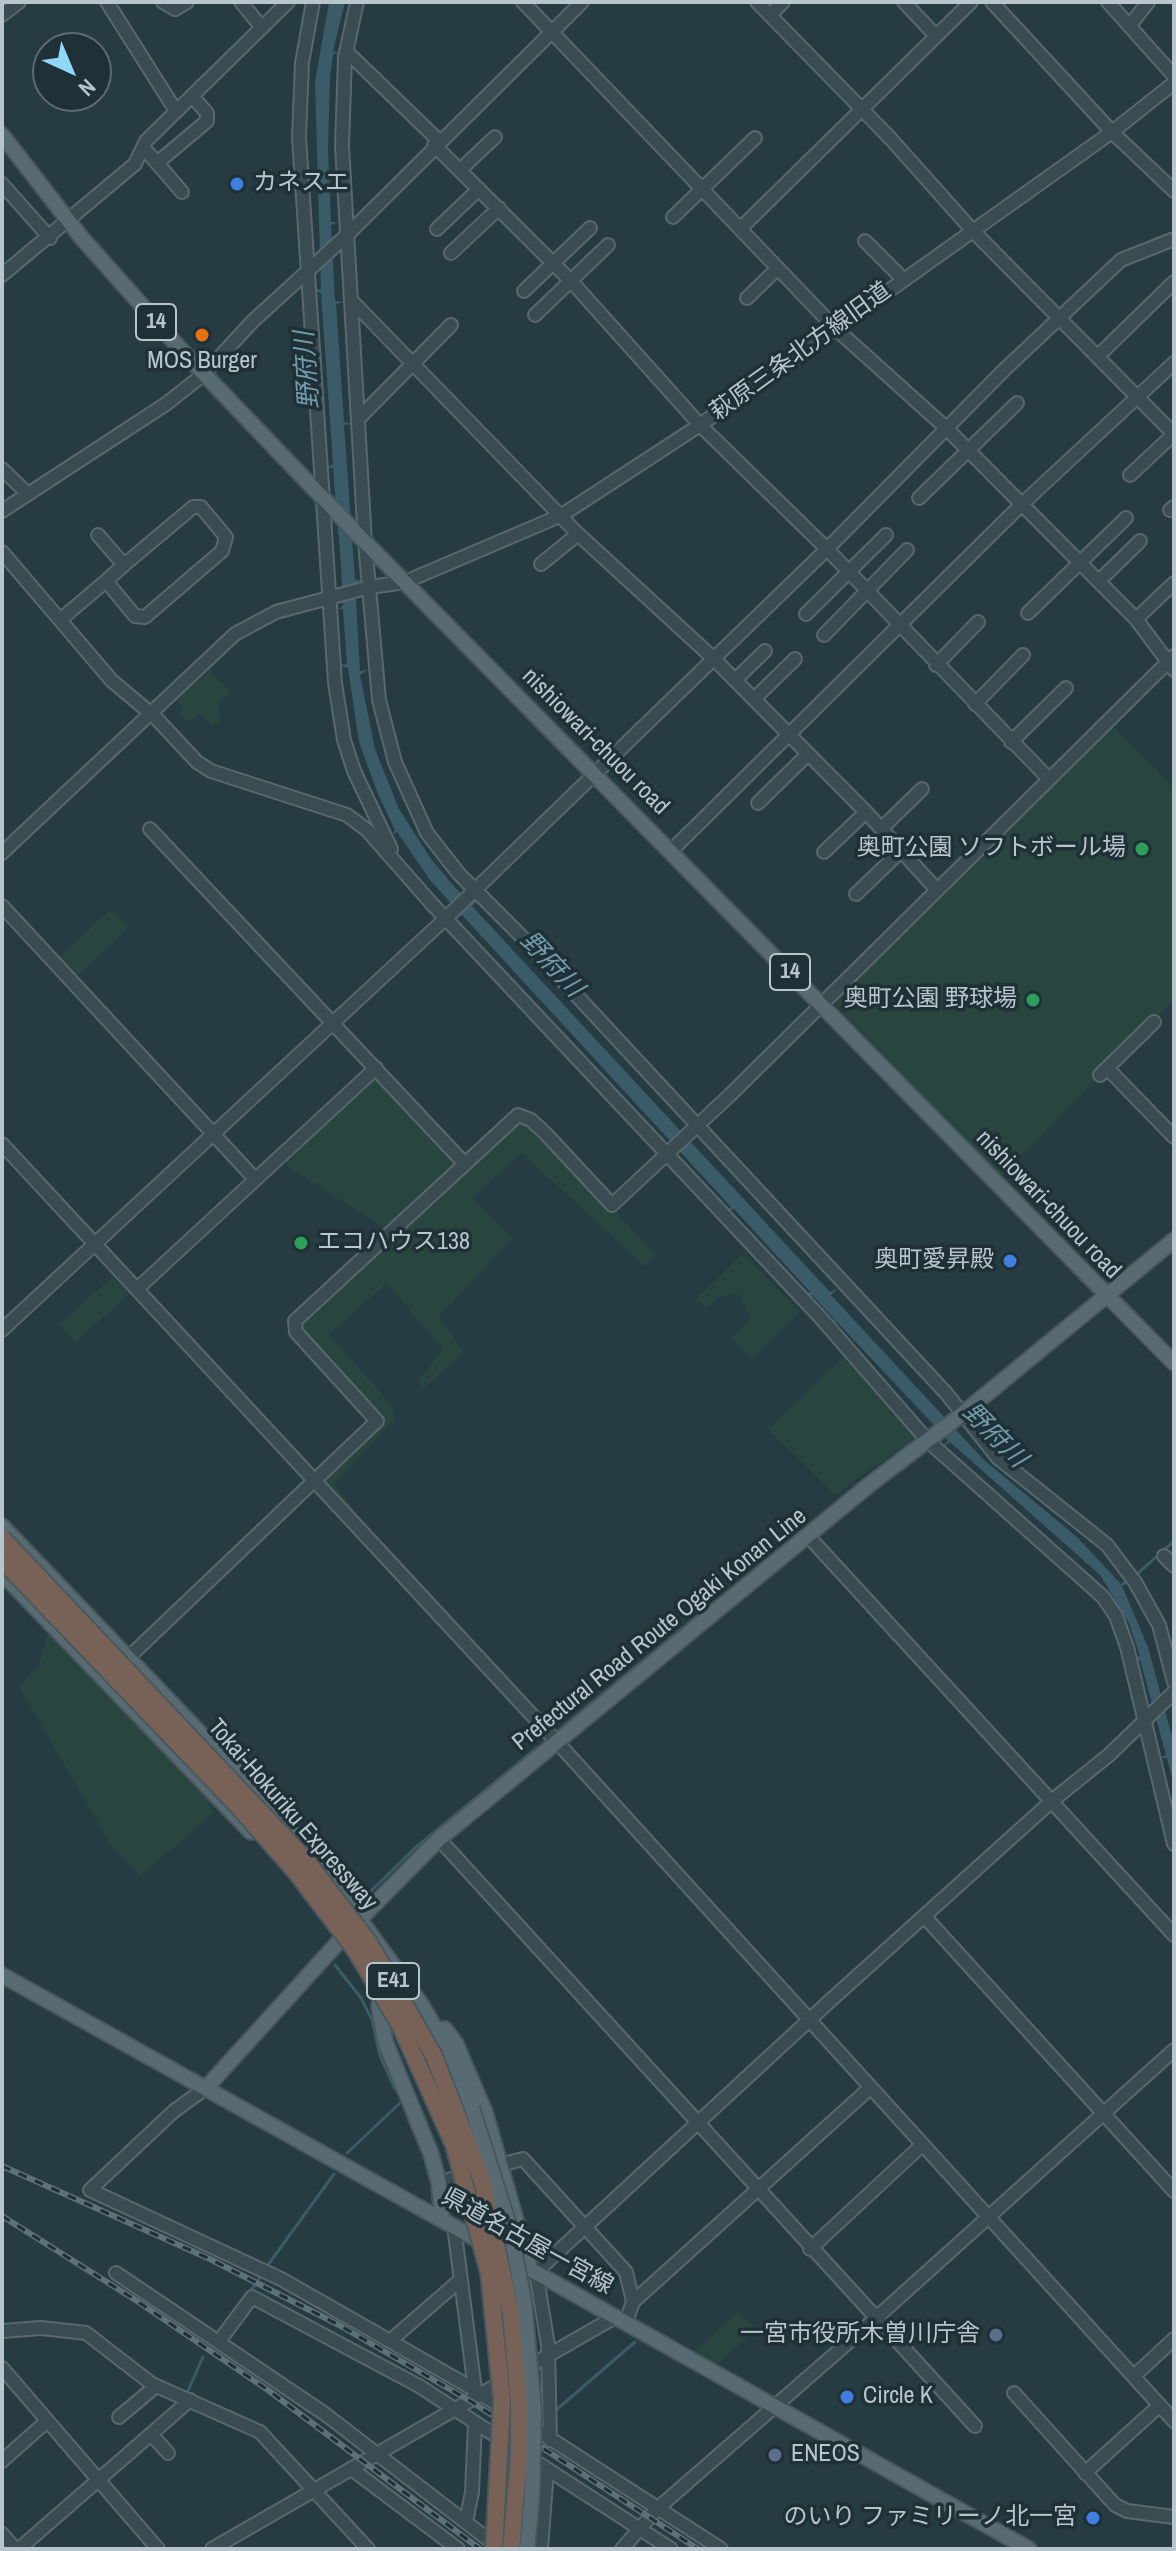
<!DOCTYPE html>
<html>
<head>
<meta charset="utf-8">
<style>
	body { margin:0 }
	#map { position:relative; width:1176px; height:2551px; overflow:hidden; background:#263b42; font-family:"Archivo Narrow",sans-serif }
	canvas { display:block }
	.frame { position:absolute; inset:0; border:4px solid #b8c5cc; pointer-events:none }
	.north { position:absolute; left:32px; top:32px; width:80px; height:80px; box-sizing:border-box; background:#1f3037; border:2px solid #5c6c73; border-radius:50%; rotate:136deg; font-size:22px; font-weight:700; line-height:32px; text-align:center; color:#b8c5cc }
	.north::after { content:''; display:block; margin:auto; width:28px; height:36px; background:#90d8f9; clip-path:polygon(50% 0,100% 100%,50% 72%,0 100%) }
</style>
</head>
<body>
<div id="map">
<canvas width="1176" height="2551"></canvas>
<div class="frame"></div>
<div class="north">N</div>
</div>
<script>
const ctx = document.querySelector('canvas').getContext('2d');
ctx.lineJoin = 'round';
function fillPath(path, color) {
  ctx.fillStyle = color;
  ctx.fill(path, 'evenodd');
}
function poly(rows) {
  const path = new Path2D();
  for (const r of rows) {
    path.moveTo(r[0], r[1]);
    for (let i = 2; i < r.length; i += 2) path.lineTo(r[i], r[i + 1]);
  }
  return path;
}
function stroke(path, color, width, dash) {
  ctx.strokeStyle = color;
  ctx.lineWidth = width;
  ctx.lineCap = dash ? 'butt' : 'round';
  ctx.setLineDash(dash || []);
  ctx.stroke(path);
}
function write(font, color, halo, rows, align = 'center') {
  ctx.font = font + ' "Archivo Narrow","Noto Sans JP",sans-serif';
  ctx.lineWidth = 7;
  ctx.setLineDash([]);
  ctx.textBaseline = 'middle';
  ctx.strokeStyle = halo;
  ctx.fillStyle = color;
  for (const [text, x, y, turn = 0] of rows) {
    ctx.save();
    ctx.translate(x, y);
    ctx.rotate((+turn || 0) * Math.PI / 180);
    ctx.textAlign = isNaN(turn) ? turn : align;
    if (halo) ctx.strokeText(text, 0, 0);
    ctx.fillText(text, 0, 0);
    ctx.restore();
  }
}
const green = poly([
	[210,670,231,692,219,702,220,721,213,726,199,714,189,722,180,713,184,708,176,700],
	[1111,724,1174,788,1174,1000,1000,1178,831,999],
	[111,909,129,928,73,979,54,962],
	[376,1068,461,1160,391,1232,285,1165],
	[514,1118,531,1120,656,1255,645,1267,522,1153,472,1198,513,1238,439,1317,464,1352,423,1389,418,1380,443,1350,387,1283,329,1335,391,1404,395,1419,334,1484,355,1510,350,1510,320,1486,377,1420,296,1332],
	[743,1253,800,1312,752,1359,731,1338,751,1318,739,1294,719,1297,706,1309,696,1299],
	[113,1276,129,1294,75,1343,59,1325],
	[844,1356,921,1433,835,1495,768,1429],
	[48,1634,200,1788,214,1812,141,1876,112,1847,19,1687,38,1666],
	[739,2311,756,2329,718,2365,695,2351]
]);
const water = poly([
	[329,2,345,2,333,51,340,53,333,54,330,78,328,150,331,222,338,222,331,225,335,301,345,302,336,304,344,422,355,424,344,425,355,580,361,580,355,583,360,671,368,670,360,675,375,749,399,809,431,859,452,884,469,903,475,898,478,900,472,906,830,1292,838,1289,831,1295,984,1460,1077,1537,1121,1584,1135,1572,1139,1577,1122,1586,1148,1647,1174,1744,1174,1786,1167,1758,1158,1758,1166,1755,1140,1660,1132,1659,1140,1656,1129,1623,1100,1575,950,1442,942,1448,948,1440,836,1321,829,1324,834,1319,812,1295,805,1297,810,1292,734,1209,725,1213,731,1207,462,915,455,920,459,912,430,880,397,832,392,835,395,830,378,794,359,742,348,668,338,665,347,664,343,609,338,609,343,606,341,565,333,468,325,468,333,464,321,293,313,290,321,289,315,82]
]);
const stream = poly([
	[887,1462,911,1443],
	[1135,1576,1174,1541],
	[729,1591,859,1484],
	[565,1725,706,1609],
	[367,1895,415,1848,538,1747],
	[335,1965,361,1998,372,2020,380,2056,395,2089],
	[408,2119,424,2154],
	[347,2153,400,2103],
	[521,2166,577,2228],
	[583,2235,601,2253],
	[265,2269,334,2174],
	[249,2293,260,2277],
	[187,2393,203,2357],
	[555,2411,635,2342],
	[594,2460,628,2482]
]);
const minor = poly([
	[107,2,176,111],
	[163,2,175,9,187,2],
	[241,2,262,28],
	[313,2,302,63,299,137,335,683,344,740,354,771,391,849],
	[357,2,345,57,342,146,365,542,379,700,395,762,427,833,459,874,524,939,946,1393,998,1458,1107,1545,1135,1582,1159,1625,1174,1682],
	[523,2,835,328,945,427,1136,619,1174,670],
	[757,2,890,138,972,230,1174,434],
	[904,2,935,35],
	[992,2,1112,132,1174,191],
	[1108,2,1174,76],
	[2,15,19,2],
	[770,15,783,2],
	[1131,24,1148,2],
	[346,51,439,141],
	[434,145,571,281,700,425,827,549,1049,779],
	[143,147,182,192],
	[157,163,207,121,207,113,192,96],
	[460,170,495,137],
	[2,184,50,238],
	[673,217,755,138],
	[742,227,971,2],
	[437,229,479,189],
	[865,241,903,279],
	[451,253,499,208],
	[2,275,135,164,146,141,288,2],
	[524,291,590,228],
	[747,298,777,269],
	[351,300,578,534,713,658,866,812,937,890],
	[535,315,608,245],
	[1098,356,1174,282],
	[360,417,451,325],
	[2,469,28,494],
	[1130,475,1174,434],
	[919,498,1017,403],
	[1170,510,1174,507],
	[2,511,166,404,204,374,252,322,347,235,582,2],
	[98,535,124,565],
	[2,552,112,681,155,717,197,762,211,771,347,815,367,830,432,904,820,1317,928,1441,1103,1597,1116,1616,1127,1647,1174,1844],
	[541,564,578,534],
	[1099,581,1140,541],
	[1028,613,1126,518],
	[806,614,886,535],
	[1136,619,1174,583],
	[60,620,106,581,124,565,193,507,201,507,226,537,222,551,145,617,135,616,106,581],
	[824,635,907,550],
	[936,665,978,622],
	[735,680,765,651],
	[754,699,795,659],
	[975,704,1023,655],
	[1011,742,1066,688],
	[758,803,808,754],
	[882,828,922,789],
	[150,829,464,1163],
	[671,851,1022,504,1174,363],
	[824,852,866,812],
	[2,853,235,634,276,612,370,587,405,582,562,515,700,425,1112,132,1174,83],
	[856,894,903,849],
	[2,906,255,1179],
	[1107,1068,1174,1137],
	[1100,1075,1154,1022],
	[2,1144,557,1742,1174,2421],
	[137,1289,376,1068],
	[2,1330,446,918,827,549,1004,370,1121,260,1174,239],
	[809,1537,1174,1935],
	[1164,1556,1174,1566],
	[128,1658,377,1421,296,1332,295,1321,518,1115,531,1120,546,1134,612,1205,730,1095,1174,656],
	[439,1839,975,2426],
	[924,1916,1174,2191],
	[206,2088,174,2111,90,2190,281,2279,369,2329,475,2390,721,2549],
	[492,2167,523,2159,626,2272,633,2302],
	[439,2183,470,2173],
	[454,2226,475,2390],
	[810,2249,922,2145],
	[116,2273,325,2414,498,2547],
	[626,2322,633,2302,870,2088],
	[2,2331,41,2328,86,2333,152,2384,260,2432,368,2549],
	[220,2340,252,2297,419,2386,547,2469],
	[390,2341,459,2281],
	[2,2368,158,2549],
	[1134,2376,1174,2339],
	[1014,2393,1115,2505,1127,2511,1174,2517],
	[119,2417,156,2386],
	[151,2434,168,2453],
	[550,2440,548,2345,536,2272,832,1999,1053,1800,1109,1755,1174,1692],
	[2,2461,46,2422],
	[353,2470,458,2549],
	[1085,2473,1160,2405],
	[466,2522,472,2492,475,2424],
	[2,2534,15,2549],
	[19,2549,190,2400],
	[212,2549,615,2317],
	[541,2549,547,2469,671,2549],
	[622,2549,657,2509,875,2319,1174,2050]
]);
const major = poly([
	[2,135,81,237,184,353,365,542,1174,1363],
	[2,1526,264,1800,330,1878,421,2004,444,2043,472,2108],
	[2,1573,251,1832],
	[2,1975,485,2244],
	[382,1987,379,2006,385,2041,431,2154,439,2183,442,2219],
	[445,2029,456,2044,485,2112,530,2269],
	[206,2088,353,1926,439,1839,869,1485,961,1415,1174,1240],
	[510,2258,1029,2549]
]);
const rail = poly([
	[2,2166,210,2259,339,2325,472,2402,698,2549],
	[2,2216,137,2301,268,2390,480,2549]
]);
const majorBridge = poly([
	[472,2108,510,2228,524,2302,534,2412,532,2496,527,2549]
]);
const highwayBridge = poly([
	[2,1538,305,1859,368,1941,434,2056,482,2180,511,2314,519,2402,519,2458,511,2549],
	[2,1560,235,1803,295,1871,356,1951,401,2027,454,2145,489,2273,502,2400,494,2549]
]);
const markers = [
	[237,184,8,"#3f7fe0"],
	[202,335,8,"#e8710a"],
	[1142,849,8,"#2e9e5b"],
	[1033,1000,8,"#2e9e5b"],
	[301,1243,8,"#2e9e5b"],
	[1010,1261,8,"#3f7fe0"],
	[996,2335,8,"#5c6f8a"],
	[847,2397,8,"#3f7fe0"],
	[775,2455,8,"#5c6f8a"],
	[1093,2518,8,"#3f7fe0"]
];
const shields = [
	[156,322,40],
	[790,972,40],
	[393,1981,52]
];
const shieldNames = [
	["14",156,322],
	["14",790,972],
	["E41",393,1981]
];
const poiNames = [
	["カネスエ",253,184,"left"],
	["MOS Burger",202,362,"center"],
	["奥町公園 ソフトボール場",1126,849],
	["奥町公園 野球場",1017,1000],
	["エコハウス138",317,1243,"left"],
	["奥町愛昇殿",994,1261],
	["一宮市役所木曽川庁舎",980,2335],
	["Circle K",863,2397,"left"],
	["ENEOS",791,2455,"left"],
	["のいり ファミリーノ北一宮",1077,2518]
];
const streetNames = [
	["萩原三条北方線旧道",801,352,-36],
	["nishiowari-chuou road",595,742,45],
	["nishiowari-chuou road",1048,1205,46],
	["Prefectural Road Route Ogaki Konan Line",660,1630,-39],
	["Tokai-Hokuriku Expressway",292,1815,49],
	["県道名古屋一宮線",527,2242,29]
];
const waterNames = [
	["野府川",308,370,-94],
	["野府川",551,965,47],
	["野府川",994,1436,45]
];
fillPath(green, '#29453f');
fillPath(water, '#3a5c69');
stroke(stream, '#3a5c69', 3);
stroke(minor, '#59686f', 16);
stroke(major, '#47575e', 18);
stroke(minor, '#3b4b52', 12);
stroke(major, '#596b72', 14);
stroke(rail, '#5d7179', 6);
stroke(rail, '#1f3037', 3, [9]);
stroke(majorBridge, '#47575e', 18, []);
stroke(highwayBridge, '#48585f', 20, []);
stroke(majorBridge, '#596b72', 14);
stroke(highwayBridge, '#786258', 16);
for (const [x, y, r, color] of markers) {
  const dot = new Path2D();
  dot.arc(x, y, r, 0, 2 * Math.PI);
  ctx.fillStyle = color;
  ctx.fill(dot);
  stroke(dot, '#1f3037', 3);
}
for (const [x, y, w] of shields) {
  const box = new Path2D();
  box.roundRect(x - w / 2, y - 18, w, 36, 6);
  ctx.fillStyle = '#1f3037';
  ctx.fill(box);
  stroke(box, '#b8c5cc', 2);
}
write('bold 22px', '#b8c5cc', null, shieldNames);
write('24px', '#b8c5cc', '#1f3037', poiNames, 'right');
write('24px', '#b8c5cc', '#1f3037', streetNames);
write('italic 26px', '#719bab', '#1f3037', waterNames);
</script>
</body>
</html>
